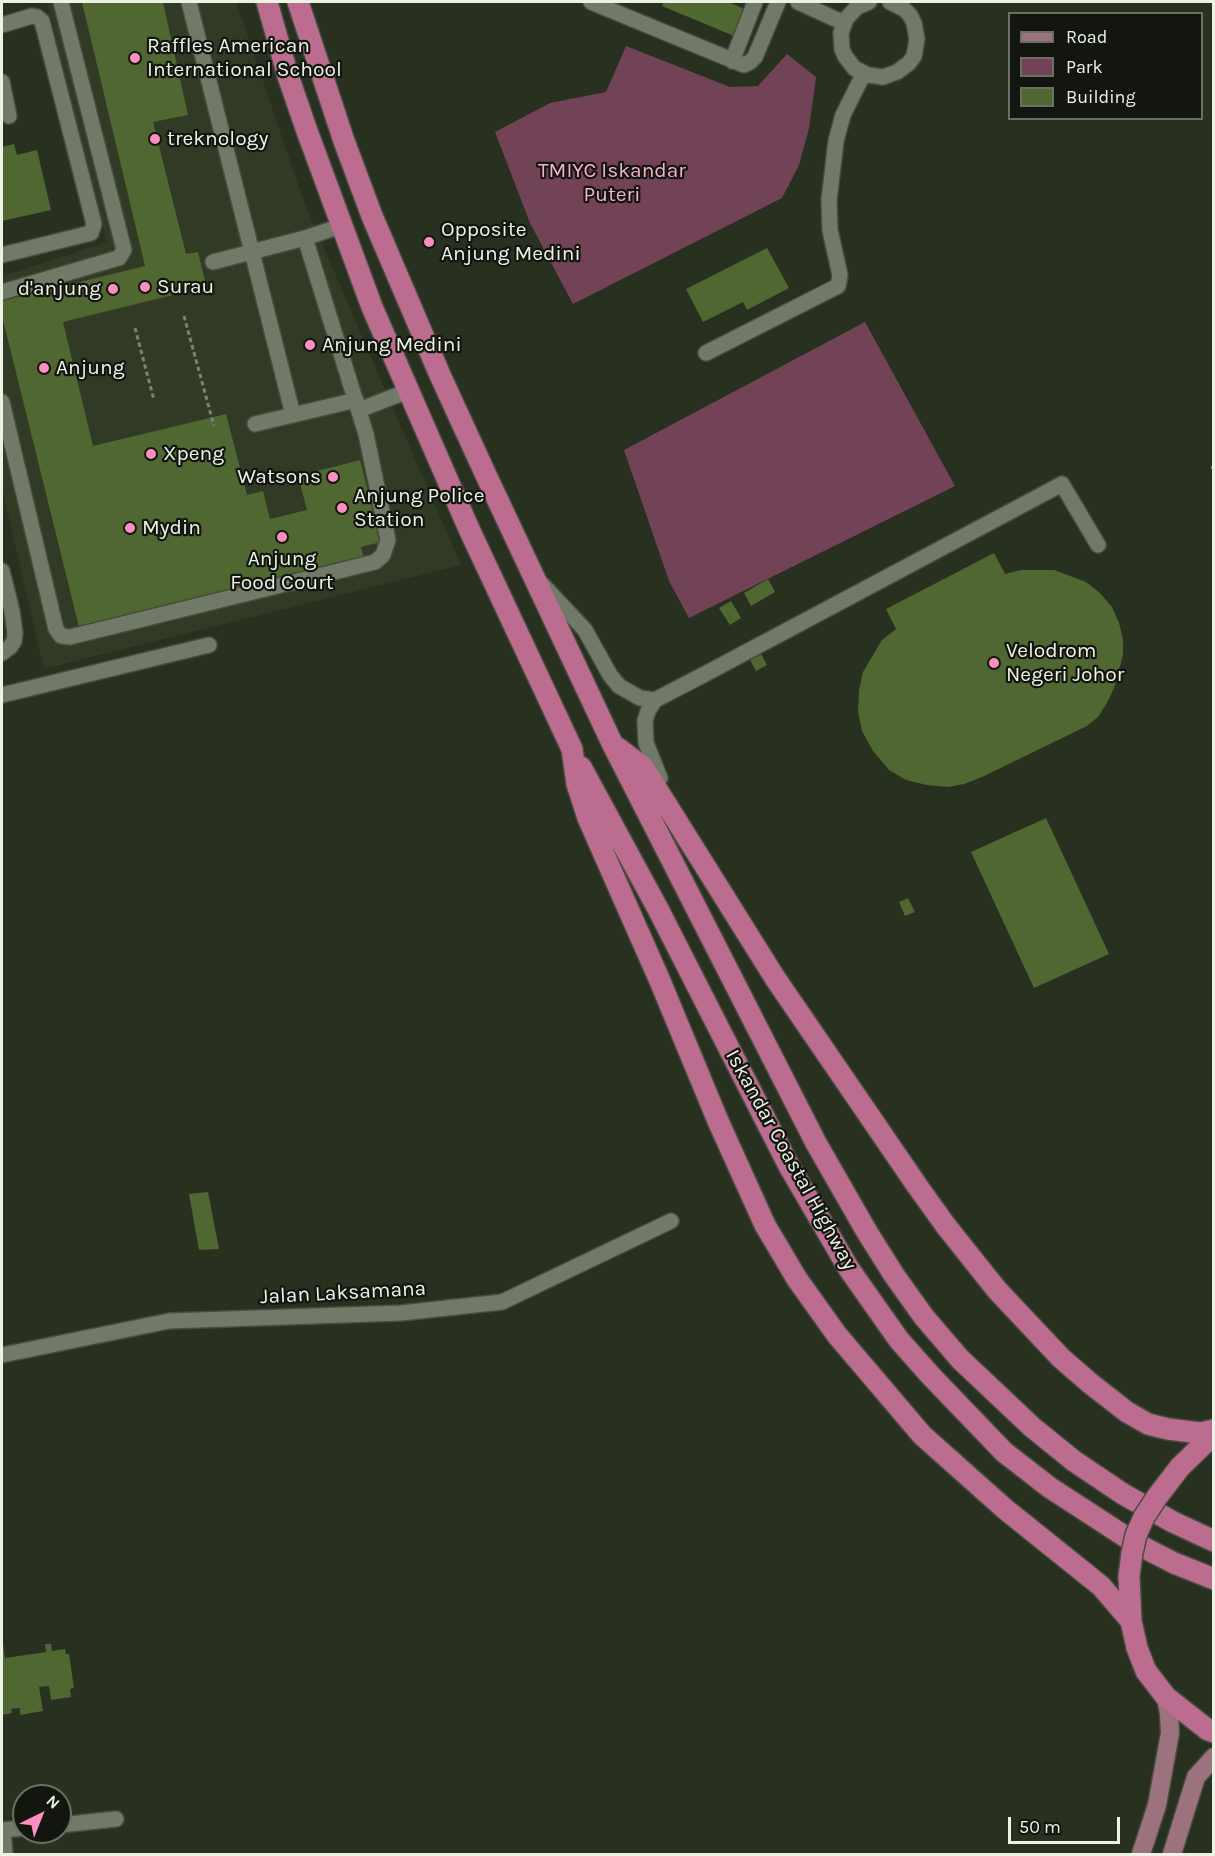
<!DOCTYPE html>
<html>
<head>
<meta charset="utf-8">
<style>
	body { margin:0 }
	#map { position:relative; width:1215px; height:1856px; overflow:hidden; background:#283020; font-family:Karla,sans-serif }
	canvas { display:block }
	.frame { position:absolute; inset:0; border:3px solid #edf2e7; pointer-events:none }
	.legend { position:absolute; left:1008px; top:12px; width:195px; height:108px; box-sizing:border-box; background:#13160f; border:2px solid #6a6e65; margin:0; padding:8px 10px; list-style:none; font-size:18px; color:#edf2e7 }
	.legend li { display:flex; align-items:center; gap:12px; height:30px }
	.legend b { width:30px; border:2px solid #6a6e65 }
	.north { position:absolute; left:12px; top:1784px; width:60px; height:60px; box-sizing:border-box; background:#13160f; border:2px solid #6a6e65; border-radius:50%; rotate:43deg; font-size:16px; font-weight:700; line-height:24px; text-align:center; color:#edf2e7 }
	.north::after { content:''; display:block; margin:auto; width:21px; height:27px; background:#fd8ec0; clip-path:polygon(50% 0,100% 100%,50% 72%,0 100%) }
	.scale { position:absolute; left:1008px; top:1817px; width:112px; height:27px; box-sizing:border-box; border:3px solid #edf2e7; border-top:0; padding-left:8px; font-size:18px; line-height:21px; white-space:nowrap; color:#edf2e7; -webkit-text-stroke:4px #13160f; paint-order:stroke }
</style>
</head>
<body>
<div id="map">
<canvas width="1215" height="1856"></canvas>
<div class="frame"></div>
<ul class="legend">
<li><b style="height:8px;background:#9d727f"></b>Road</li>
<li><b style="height:16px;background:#724357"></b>Park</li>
<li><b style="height:16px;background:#506732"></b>Building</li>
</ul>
<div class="north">N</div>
<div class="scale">50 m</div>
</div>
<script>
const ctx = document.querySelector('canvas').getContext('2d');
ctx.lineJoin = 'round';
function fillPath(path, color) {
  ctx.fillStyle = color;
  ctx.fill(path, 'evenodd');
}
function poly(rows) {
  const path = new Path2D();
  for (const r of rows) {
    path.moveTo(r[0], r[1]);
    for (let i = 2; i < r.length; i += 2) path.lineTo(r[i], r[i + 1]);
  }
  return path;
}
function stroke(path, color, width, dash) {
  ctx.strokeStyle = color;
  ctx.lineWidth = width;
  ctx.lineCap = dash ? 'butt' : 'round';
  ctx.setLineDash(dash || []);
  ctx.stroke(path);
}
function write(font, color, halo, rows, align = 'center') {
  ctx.font = font + ' Karla,sans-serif';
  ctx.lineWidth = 4.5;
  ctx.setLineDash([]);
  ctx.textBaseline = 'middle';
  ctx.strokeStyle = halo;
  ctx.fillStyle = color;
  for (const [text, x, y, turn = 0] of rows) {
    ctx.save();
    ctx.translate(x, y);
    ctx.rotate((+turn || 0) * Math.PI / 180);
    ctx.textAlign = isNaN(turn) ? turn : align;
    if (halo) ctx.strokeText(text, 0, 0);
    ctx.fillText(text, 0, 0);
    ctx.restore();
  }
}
const built = poly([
	[47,2,236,2,305,204,461,565,44,669,2,489,2,276,107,242]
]);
const green = poly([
	[626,46,730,87,758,86,787,54,816,77,809,128,799,165,782,198,573,304,530,223,495,132,550,103,606,92],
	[865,322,955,486,689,618,669,581,624,450]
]);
const building = poly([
	[82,2,163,2,188,115,153,122,186,254,198,252,205,281,175,288,177,294,63,322,93,446,226,414,247,495,263,491,270,519,307,510,298,476,360,460,381,542,361,547,364,559,79,627,2,316,2,301,145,266],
	[664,2,728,2,745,9,734,36,662,6],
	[14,144,17,155,37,150,51,210,2,221,2,147],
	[767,248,789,288,747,310,743,302,703,322,686,289],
	[994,553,1005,574,1021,570,1054,570,1086,582,1100,593,1112,607,1119,623,1123,639,1123,655,1114,688,1107,703,1098,717,1087,726,982,777,964,784,948,787,927,785,906,780,889,770,873,751,862,731,858,712,859,690,863,672,882,640,896,629,886,609],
	[768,579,775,592,751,606,744,593],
	[731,601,741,618,730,625,719,608],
	[761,654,767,665,756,671,750,660],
	[1046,818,1109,954,1034,988,971,852],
	[908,898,915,912,905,916,899,902],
	[208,1192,219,1249,199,1250,189,1194],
	[3,1644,5,1658,46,1652,45,1644,51,1644,52,1651,65,1649,66,1654,69,1654,74,1688,70,1689,71,1697,51,1700,49,1686,39,1687,43,1711,20,1715,20,1708,11,1709,12,1713,2,1715,2,1645]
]);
const path = poly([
	[184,316,214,426],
	[135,328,154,400],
	[1211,467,1214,468]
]);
const minor = poly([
	[189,2,293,415],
	[591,2,744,65,750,62,755,57,778,2],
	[798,2,844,23],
	[869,2,857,7,846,19,841,33,842,49,845,56,854,68,868,75,883,77,897,72,909,63,914,56,917,39,914,23,910,15,904,9,890,2],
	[2,25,32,16,37,17,42,21,94,224,91,233,2,255],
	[732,61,755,2],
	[2,82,9,116],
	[213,262,305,238,341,226],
	[2,292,115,259,119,258,124,250,61,2],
	[706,353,838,286,840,275,830,230,829,200,836,141,843,115,864,73],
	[2,402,56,629,61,636,70,637,375,562,383,555,388,540,366,434,305,238],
	[359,410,408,391],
	[255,424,356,400],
	[2,571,12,611,15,633,14,641,10,647,2,653],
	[542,584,585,630,610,675,619,686,640,698,655,700],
	[2,695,209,645],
	[660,778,646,743,645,721,648,711,655,700,705,674,1062,484,1098,545],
	[2,1355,169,1321,401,1313,502,1302,671,1221],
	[60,1825,116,1819],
	[2,1830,24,1828],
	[3,1830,5,1854]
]);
const major = poly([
	[1141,1854,1157,1805,1170,1733,1169,1714,1166,1697],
	[1172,1854,1196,1777,1214,1757]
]);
const highway = poly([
	[267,2,288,76,307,131,372,307,469,529,572,749,577,784,588,818,660,981,718,1121,765,1225,797,1279,837,1335,922,1435,1005,1509,1101,1586,1131,1621],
	[298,2,344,141,372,216,440,375,485,473,612,743,816,1143,867,1232,894,1275,924,1317,960,1359,1032,1427,1074,1461,1123,1494,1173,1522,1214,1541],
	[618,748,643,767,775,978,918,1187,946,1226,997,1290,1061,1358,1091,1384,1127,1412,1148,1424,1168,1429,1200,1433,1214,1430],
	[581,767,658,909,789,1166,849,1269,899,1340,931,1376,1004,1452,1049,1487,1135,1543,1174,1563,1214,1579],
	[1180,1467,1214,1434],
	[1129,1576,1131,1621,1137,1648,1146,1671,1166,1697,1208,1730,1214,1732]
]);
const highwayBridge = poly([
	[1129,1576,1132,1553,1136,1535,1144,1517,1157,1497,1180,1467]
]);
const markers = [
	[135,58,6,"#fd8ec0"],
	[155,139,6,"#fd8ec0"],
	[429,242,6,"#fd8ec0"],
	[145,287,6,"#fd8ec0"],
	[113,289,6,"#fd8ec0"],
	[310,345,6,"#fd8ec0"],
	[44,368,6,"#fd8ec0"],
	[151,454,6,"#fd8ec0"],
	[333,477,6,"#fd8ec0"],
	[342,508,6,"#fd8ec0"],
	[130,528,6,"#fd8ec0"],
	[282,537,6,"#fd8ec0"],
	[994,663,6,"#fd8ec0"]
];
const poiNames = [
	["Raffles American",147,46],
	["International School",147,70],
	["treknology",167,139],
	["Opposite",441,230],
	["Anjung Medini",441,254],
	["Surau",157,287],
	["d'anjung",101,289,"right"],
	["Anjung Medini",322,345],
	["Anjung",56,368],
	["Xpeng",163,454],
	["Watsons",321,477,"right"],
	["Anjung Police",354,496],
	["Station",354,520],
	["Mydin",142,528],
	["Anjung",282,559,"center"],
	["Food Court",282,583,"center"],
	["Velodrom",1006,651],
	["Negeri Johor",1006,675]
];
const parkNames = [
	["TMIYC Iskandar",612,171],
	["Puteri",612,195]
];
const streetNames = [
	["Iskandar Coastal Highway",791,1160,61],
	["Jalan Laksamana",343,1293,-3]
];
fillPath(built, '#303a24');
fillPath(green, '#724357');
fillPath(building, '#506732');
stroke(minor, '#464c3e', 18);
stroke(major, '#464c3e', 21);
stroke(highway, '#464c3e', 24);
stroke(path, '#7b8274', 3, [4.5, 3]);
stroke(minor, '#717a68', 15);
stroke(major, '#9d727f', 18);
stroke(highway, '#bb6c8f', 21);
stroke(highwayBridge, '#464c3e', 24, []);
stroke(highwayBridge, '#bb6c8f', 21);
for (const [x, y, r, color] of markers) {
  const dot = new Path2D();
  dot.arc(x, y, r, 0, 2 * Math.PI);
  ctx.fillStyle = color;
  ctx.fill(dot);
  stroke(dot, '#13160f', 2);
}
write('21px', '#edf2e7', '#13160f', poiNames, 'left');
write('21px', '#f6b0cd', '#13160f', parkNames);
write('21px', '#edf2e7', '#13160f', streetNames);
</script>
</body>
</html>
